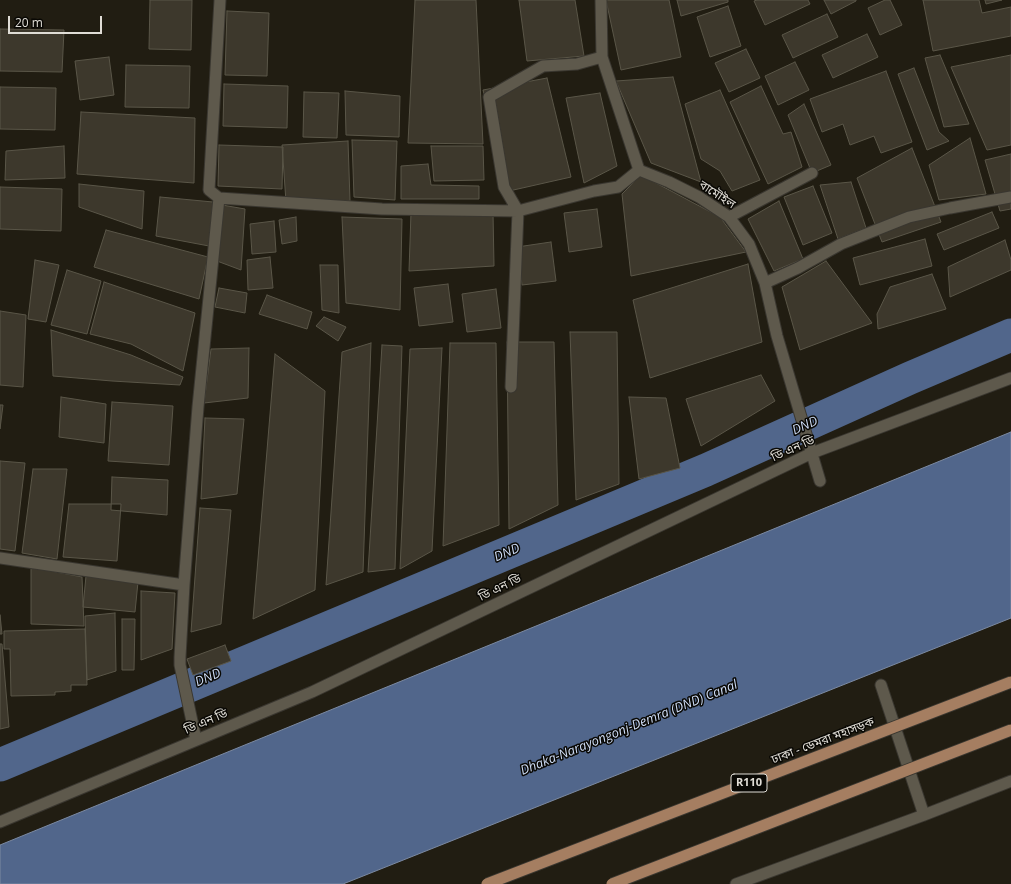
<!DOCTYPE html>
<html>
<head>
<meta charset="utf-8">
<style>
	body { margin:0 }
	#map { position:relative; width:1011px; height:884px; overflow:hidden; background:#211d12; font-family:"Open Sans",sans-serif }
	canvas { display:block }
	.scale { position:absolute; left:8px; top:16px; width:94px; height:18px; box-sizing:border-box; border:2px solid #e0ddd6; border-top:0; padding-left:5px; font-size:12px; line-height:14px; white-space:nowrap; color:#e0ddd6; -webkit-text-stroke:3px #090804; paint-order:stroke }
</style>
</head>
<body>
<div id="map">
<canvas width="1011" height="884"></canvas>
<div class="scale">20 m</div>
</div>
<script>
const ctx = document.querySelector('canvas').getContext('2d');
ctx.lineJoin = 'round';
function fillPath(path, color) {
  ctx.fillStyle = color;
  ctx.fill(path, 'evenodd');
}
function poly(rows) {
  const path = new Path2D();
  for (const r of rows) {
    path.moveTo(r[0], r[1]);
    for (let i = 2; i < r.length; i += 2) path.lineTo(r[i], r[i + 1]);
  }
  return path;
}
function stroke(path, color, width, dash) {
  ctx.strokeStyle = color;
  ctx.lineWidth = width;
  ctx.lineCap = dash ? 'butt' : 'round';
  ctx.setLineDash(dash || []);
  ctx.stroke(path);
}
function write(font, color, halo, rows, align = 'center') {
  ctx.font = font + ' "Open Sans","Noto Sans Bengali",sans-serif';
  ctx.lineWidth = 3;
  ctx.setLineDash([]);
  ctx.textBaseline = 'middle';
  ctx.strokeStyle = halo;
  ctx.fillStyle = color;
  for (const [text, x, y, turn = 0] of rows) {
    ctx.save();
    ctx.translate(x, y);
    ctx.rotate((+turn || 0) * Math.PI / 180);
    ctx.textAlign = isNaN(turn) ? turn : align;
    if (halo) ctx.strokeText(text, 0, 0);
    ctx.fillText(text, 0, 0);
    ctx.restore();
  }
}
const water = poly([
	[1011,432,1011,618,343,884,0,884,0,845,1011,432]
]);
const canal = poly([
	[0,765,706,470,910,378,1011,335]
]);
const building = poly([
	[150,0,192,0,191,50,149,49,150,0],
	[415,0,476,0,483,144,408,143,415,0],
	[519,0,575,0,584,56,527,61,519,0],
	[606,0,669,0,681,57,621,70,606,0],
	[677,0,728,0,728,2,681,16,677,0],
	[757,0,808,0,810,4,765,25,754,1,757,0],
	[824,0,856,0,856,1,831,14,824,0],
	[885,0,890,0,902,25,880,35,868,8,885,0],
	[923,0,979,0,982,13,1011,7,1011,36,933,51,923,0],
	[985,0,1002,0,986,4,985,0],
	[728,6,741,46,710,57,697,17,728,6],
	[227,11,269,13,267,76,225,75,227,11],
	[827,14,838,37,793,58,782,35,827,14],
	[0,29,64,30,62,72,0,71,0,29],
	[867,34,878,57,833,78,822,55,867,34],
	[746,49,760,78,729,92,715,63,746,49],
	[940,55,969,124,944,127,925,58,940,55],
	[1011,55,1011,145,987,150,951,67,1011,55],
	[109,57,114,95,80,100,75,61,109,57],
	[795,62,809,90,778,105,765,76,795,62],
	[126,65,190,66,189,108,125,107,126,65],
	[914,68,939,132,949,141,927,150,898,74,914,68],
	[886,71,912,142,881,153,874,136,850,145,843,124,822,132,810,99,886,71],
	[673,77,701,182,651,163,616,81,673,77],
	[547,78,571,177,509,191,483,90,547,78],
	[224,84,288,86,287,128,223,126,224,84],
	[761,86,783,134,791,132,802,167,768,184,730,102,761,86],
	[0,87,56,88,55,130,0,129,0,87],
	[720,90,760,180,732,191,720,171,701,159,685,104,720,90],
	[345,91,400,96,399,137,346,135,345,91],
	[304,92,339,93,337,138,303,137,304,92],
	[600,93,617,166,584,183,566,98,600,93],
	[804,104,831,165,812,173,788,115,804,104],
	[81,112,195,118,194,183,77,174,81,112],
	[970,138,986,194,939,200,929,165,970,138],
	[352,140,397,141,395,200,354,197,352,140],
	[348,141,350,201,286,202,282,145,348,141],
	[219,145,283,147,282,189,218,186,219,145],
	[64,146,65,178,5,180,6,151,64,146],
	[431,146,483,146,484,180,434,181,431,146],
	[912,148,941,222,882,242,857,178,912,148],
	[1011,154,1011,209,1000,211,985,160,1011,154],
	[428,164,431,185,479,186,479,199,401,199,401,166,428,164],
	[641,175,720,217,746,252,631,276,622,194,641,175],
	[851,182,866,228,838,239,820,185,851,182],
	[79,184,144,191,142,229,79,207,79,184],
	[813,186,832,233,803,245,784,197,813,186],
	[0,187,62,189,61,231,0,229,0,187],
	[160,197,213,202,209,246,156,236,160,197],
	[779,201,803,259,774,271,748,219,779,201],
	[222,205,245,209,241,270,217,261,222,205],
	[597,209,602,247,569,252,564,213,597,209],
	[992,212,999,228,944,250,937,234,992,212],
	[411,213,493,213,494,266,409,271,411,213],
	[296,217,297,241,282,244,279,220,296,217],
	[342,217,402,219,400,310,346,303,342,217],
	[274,221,276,252,252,254,250,224,274,221],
	[106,230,208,257,199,299,94,267,106,230],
	[925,239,932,266,860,285,853,258,925,239],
	[1005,240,1011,260,1011,270,950,297,948,267,1005,240],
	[551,242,556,281,522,285,517,247,551,242],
	[270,257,273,288,248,290,247,260,270,257],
	[35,260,59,265,46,322,28,319,35,260],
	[826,261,872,323,800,350,782,287,826,261],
	[748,264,762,342,650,378,633,300,748,264],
	[320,265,338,265,339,313,322,310,320,265],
	[67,270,101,281,87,334,51,325,67,270],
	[932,274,946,309,878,329,877,314,890,287,932,274],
	[104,282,195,313,183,371,131,344,90,334,104,282],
	[448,284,453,322,419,326,414,288,448,284],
	[219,288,247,293,245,313,215,307,219,288],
	[496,289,501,328,467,332,462,294,496,289],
	[267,295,312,312,307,329,259,314,267,295],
	[0,311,26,315,23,387,0,385,0,311],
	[324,317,346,327,338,341,316,326,324,317],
	[51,330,131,355,183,377,180,385,112,381,53,376,51,330],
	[570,332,617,332,619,484,576,500,570,332],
	[507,342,554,342,558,505,509,529,507,342],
	[371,343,363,572,326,585,342,352,371,343],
	[450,343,496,343,499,525,443,546,450,343],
	[382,345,402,346,395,569,368,572,382,345],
	[249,348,248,398,204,403,211,349,249,348],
	[442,348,432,551,400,569,410,349,442,348],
	[275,354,325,391,315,590,253,619,275,354],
	[761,375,775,401,701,446,686,399,761,375],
	[61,397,106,404,104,443,59,437,61,397],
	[629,397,666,398,680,468,639,479,629,397],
	[112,402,173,406,169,465,108,461,112,402],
	[0,405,3,405,0,429,0,405],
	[205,418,244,419,237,494,201,499,205,418],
	[0,461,25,463,15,551,0,549,0,461],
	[33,469,67,469,57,559,22,553,33,469],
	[112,477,168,480,167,515,111,510,112,477],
	[69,504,121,504,117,561,63,557,69,504],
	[200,508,231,510,221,624,191,632,200,508],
	[31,567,82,577,84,626,31,624,31,567],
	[86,576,138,582,135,612,83,607,86,576],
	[141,591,175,593,172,649,141,660,141,591],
	[115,613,116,671,87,680,85,616,115,613],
	[0,615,2,634,0,634,0,615],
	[122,619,135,619,134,670,122,670,122,619],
	[85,629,87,685,71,685,71,691,55,692,55,695,11,696,10,649,4,649,4,631,85,629],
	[0,644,2,644,9,727,0,729,0,644],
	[225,645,231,661,193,675,187,659,225,645]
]);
const minor = poly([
	[601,0,602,57,639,170,669,182,699,197,729,217,749,244,765,283,777,336,820,481],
	[219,198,382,209,518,211,594,191,618,187,639,170],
	[729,217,812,173],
	[765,283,798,268,841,244,909,217,950,208,1011,197],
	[511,387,518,211,504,187,489,97,543,66,577,64,602,57],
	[0,558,184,585],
	[881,685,924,815],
	[196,740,180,665,180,657,184,585,198,407,219,198,209,190,220,0],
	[0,822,312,692,812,453,1011,378],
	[736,884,924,815,1011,781]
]);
const primaryBridge = poly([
	[487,884,1011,682],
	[612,884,1011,730]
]);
const shields = [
	[749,783,36]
];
const shieldNames = [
	["R110",749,783]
];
const streetNames = [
	["বামৌইল",717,195,33],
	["ডি এন ডি",793,449,-24],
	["ডি এন ডি",500,588,-26],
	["ডি এন ডি",206,722,-23],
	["ঢাকা - ডেমরা মহাসড়ক",823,741,-21]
];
const waterNames = [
	["DND",805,426,-24],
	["DND",507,553,-23],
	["DND",208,678,-23],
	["Dhaka-Narayongonj-Demra (DND) Canal",629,728,-22]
];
fillPath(water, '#51668b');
stroke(water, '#7c8aa2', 1);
stroke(canal, '#51668b', 33);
fillPath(building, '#3d382c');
stroke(building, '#5a5648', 1);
stroke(minor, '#3a3730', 13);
stroke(minor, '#5e594c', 11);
stroke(primaryBridge, '#3a3730', 13, []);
stroke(primaryBridge, '#a57e61', 11);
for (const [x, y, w] of shields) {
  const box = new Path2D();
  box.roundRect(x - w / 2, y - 9, w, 18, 3);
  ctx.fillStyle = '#090804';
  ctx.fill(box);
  stroke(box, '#e0ddd6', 1);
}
write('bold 11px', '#e0ddd6', null, shieldNames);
write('12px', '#e0ddd6', '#090804', streetNames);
write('italic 13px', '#cfddf6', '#090804', waterNames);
</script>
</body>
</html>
